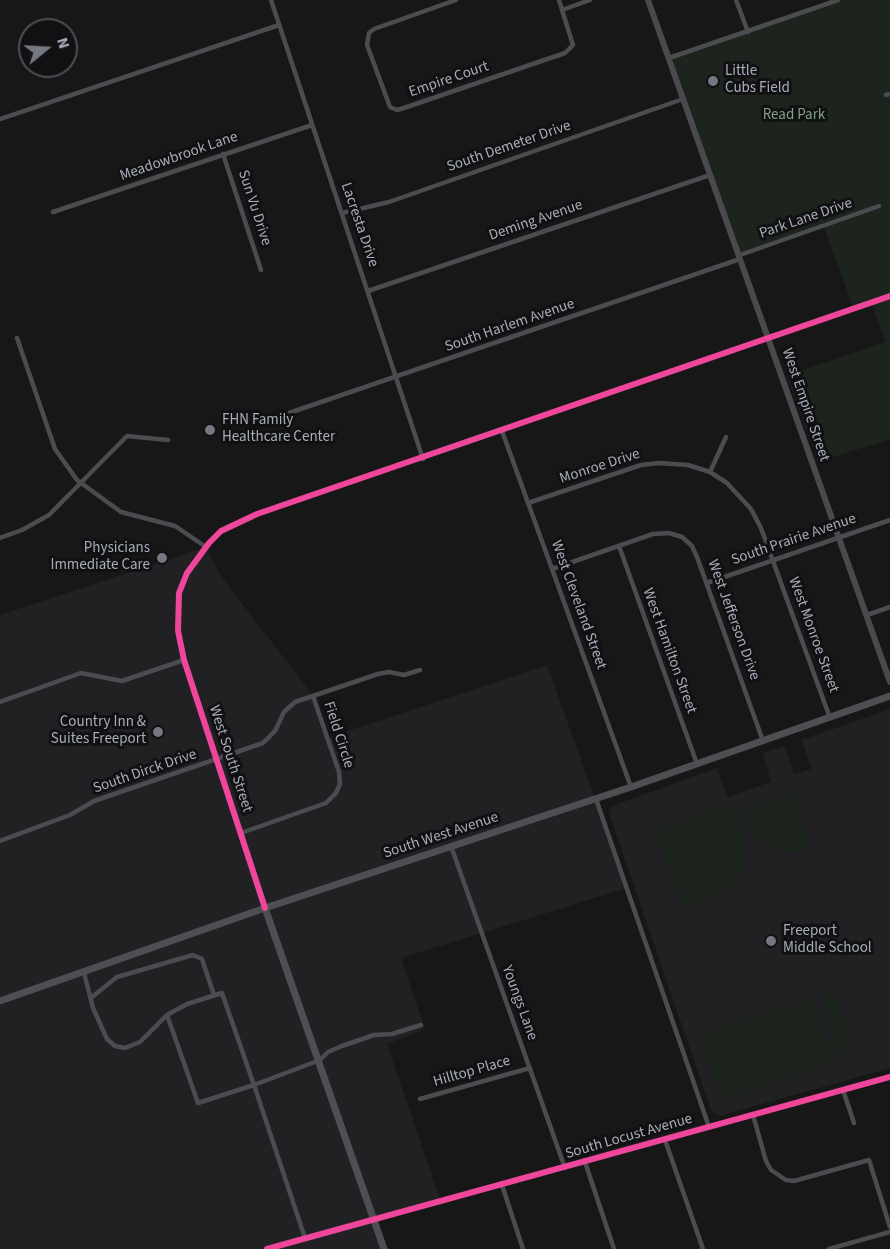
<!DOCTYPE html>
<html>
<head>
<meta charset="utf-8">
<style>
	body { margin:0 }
	#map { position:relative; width:890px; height:1249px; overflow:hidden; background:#171717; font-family:"Source Sans 3",sans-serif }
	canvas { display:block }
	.north { position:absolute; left:18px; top:18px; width:60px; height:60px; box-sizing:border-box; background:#111113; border:2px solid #4d4f55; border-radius:50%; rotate:72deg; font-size:16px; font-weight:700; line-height:24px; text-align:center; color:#a8adb8 }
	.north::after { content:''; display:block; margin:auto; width:21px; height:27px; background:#757880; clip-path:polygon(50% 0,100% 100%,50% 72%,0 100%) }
</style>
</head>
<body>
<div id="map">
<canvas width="890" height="1249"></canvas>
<div class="north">N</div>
</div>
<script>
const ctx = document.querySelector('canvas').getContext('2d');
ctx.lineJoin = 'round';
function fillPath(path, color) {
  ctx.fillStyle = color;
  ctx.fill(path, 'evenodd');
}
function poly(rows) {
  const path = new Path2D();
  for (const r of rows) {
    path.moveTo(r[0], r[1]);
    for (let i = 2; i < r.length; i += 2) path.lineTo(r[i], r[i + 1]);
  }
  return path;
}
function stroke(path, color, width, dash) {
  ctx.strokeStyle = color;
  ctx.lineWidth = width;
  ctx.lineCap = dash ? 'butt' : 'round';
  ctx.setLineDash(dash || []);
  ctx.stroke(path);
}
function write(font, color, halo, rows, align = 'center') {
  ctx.font = font + ' "Source Sans 3",sans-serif';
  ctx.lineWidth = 6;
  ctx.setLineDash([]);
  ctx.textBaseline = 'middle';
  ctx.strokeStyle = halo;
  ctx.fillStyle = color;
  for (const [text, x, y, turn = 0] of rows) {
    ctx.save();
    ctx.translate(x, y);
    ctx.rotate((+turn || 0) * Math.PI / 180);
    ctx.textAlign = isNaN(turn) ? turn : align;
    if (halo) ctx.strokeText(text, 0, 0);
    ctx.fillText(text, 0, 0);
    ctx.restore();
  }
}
const built = poly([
	[206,547,221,576,313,696,327,738,547,665,627,888,401,958,425,1029,387,1044,441,1202,375,1219,384,1249,0,1249,0,615],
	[890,709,890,1068,719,1116,711,1110,609,813,612,806,717,768,727,797,771,782,763,753,785,746,794,774,811,769,802,740]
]);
const green = poly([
	[839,0,890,0,890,439,818,462,787,376,885,342,872,303,854,309,823,225,740,255,672,57],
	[796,792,811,849,786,852,772,848,757,840,747,826,740,808],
	[732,803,745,835,746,864,739,880,726,892,682,907,655,831],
	[834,987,854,1052,840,1056,820,991],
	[814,998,835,1061,720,1099,699,1035]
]);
const street = poly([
	[271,0,423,459],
	[456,0,374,29,369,33,367,45,390,107,397,110,404,108,565,53,573,45,559,0],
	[736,0,748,32],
	[562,10,590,0],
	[669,58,838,0],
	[886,95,890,94],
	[0,119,279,25],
	[223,154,261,270],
	[53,212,312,125],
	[342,213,389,202,683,99],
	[740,255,879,206],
	[368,291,710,175],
	[17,338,55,449,77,480,121,512,175,526,206,547],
	[286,414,740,259],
	[502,431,631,787],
	[710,472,726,437],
	[528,503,641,465,659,463,688,465,710,472,727,483,751,509,761,528,830,718],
	[0,538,22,530,49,515,127,436,168,440],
	[619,546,697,764],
	[552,569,653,534,669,533,682,537,692,546,697,557,763,741],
	[707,583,890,520],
	[867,615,890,607],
	[0,702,81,673,122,681,184,660],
	[596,799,709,1127],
	[241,833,326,803,336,793,340,784,339,772,313,696],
	[0,841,70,815,94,801,263,743,275,731,284,712,295,702,378,674,389,672,404,675,420,670],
	[451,846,565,1168],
	[265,908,184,660,178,631,179,593,187,573,209,543,221,531,257,514,890,296],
	[84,973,93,1008,107,1039,115,1046,125,1048,140,1042,167,1015,187,1004,222,993,254,1085,320,1060,328,1052,342,1046,374,1035,392,1034,421,1025],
	[92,997,117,977,193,955,202,959,214,995],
	[167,1015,198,1103,254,1085,305,1238],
	[843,1090,854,1123],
	[420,1099,530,1068],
	[753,1115,766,1161,771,1170,786,1180,794,1181,869,1160,890,1227],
	[665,1140,703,1249],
	[585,1162,614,1249],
	[502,1185,523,1249],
	[267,1249,890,1077],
	[829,1249,890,1232]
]);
const secondary = poly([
	[648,0,890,682]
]);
const primary = poly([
	[265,908,384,1249],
	[0,1001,265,908,631,787,890,696]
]);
const cycleway = poly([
	[265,908,184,660,178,631,179,593,187,573,209,543,221,531,257,514,890,296],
	[267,1249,890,1077]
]);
const markers = [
	[713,81,6,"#757880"],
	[210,430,6,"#757880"],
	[162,558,6,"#757880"],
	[158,732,6,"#757880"],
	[771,941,6,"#757880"]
];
const poiNames = [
	["Little",725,72],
	["Cubs Field",725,89],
	["FHN Family",222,421],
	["Healthcare Center",222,438],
	["Physicians",150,549,"right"],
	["Immediate Care",150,566,"right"],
	["Country Inn &",146,723,"right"],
	["Suites Freeport",146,740,"right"],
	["Freeport",783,932],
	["Middle School",783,949]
];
const streetNames = [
	["Empire Court",449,80,-19],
	["South Demeter Drive",509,147,-19],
	["Meadowbrook Lane",179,157,-19],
	["Sun Vu Drive",254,208,72],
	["Park Lane Drive",806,219,-19],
	["Deming Avenue",536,221,-19],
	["Lacresta Drive",359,225,71],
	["South Harlem Avenue",510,326,-19],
	["West Empire Street",805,405,71],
	["Monroe Drive",600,467,-18],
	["South Prairie Avenue",794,540,-19],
	["West Cleveland Street",578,605,70],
	["West Jefferson Drive",733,620,70],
	["West Monroe Street",813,635,70],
	["West Hamilton Street",669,651,70],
	["Field Circle",338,735,72],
	["West South Street",230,759,72],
	["South Dirck Drive",145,772,-19],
	["South West Avenue",441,836,-18],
	["Youngs Lane",519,1003,70],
	["Hilltop Place",472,1072,-16],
	["South Locust Avenue",629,1137,-16]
];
const parkNames = [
	["Read Park",794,116]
];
fillPath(built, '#212123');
fillPath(green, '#1d241e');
stroke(street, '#4b4c50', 4.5);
stroke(secondary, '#4a4a4e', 6);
stroke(primary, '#4d4f52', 7);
stroke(cycleway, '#ed469a', 6);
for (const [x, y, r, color] of markers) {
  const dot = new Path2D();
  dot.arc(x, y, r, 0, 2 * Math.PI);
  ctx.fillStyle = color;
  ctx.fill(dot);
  stroke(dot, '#111113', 2);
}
write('15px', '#a8adb8', '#111113', poiNames, 'left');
write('15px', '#a8adb8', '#111113', streetNames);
write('15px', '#7fa381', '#111113', parkNames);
</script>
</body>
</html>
